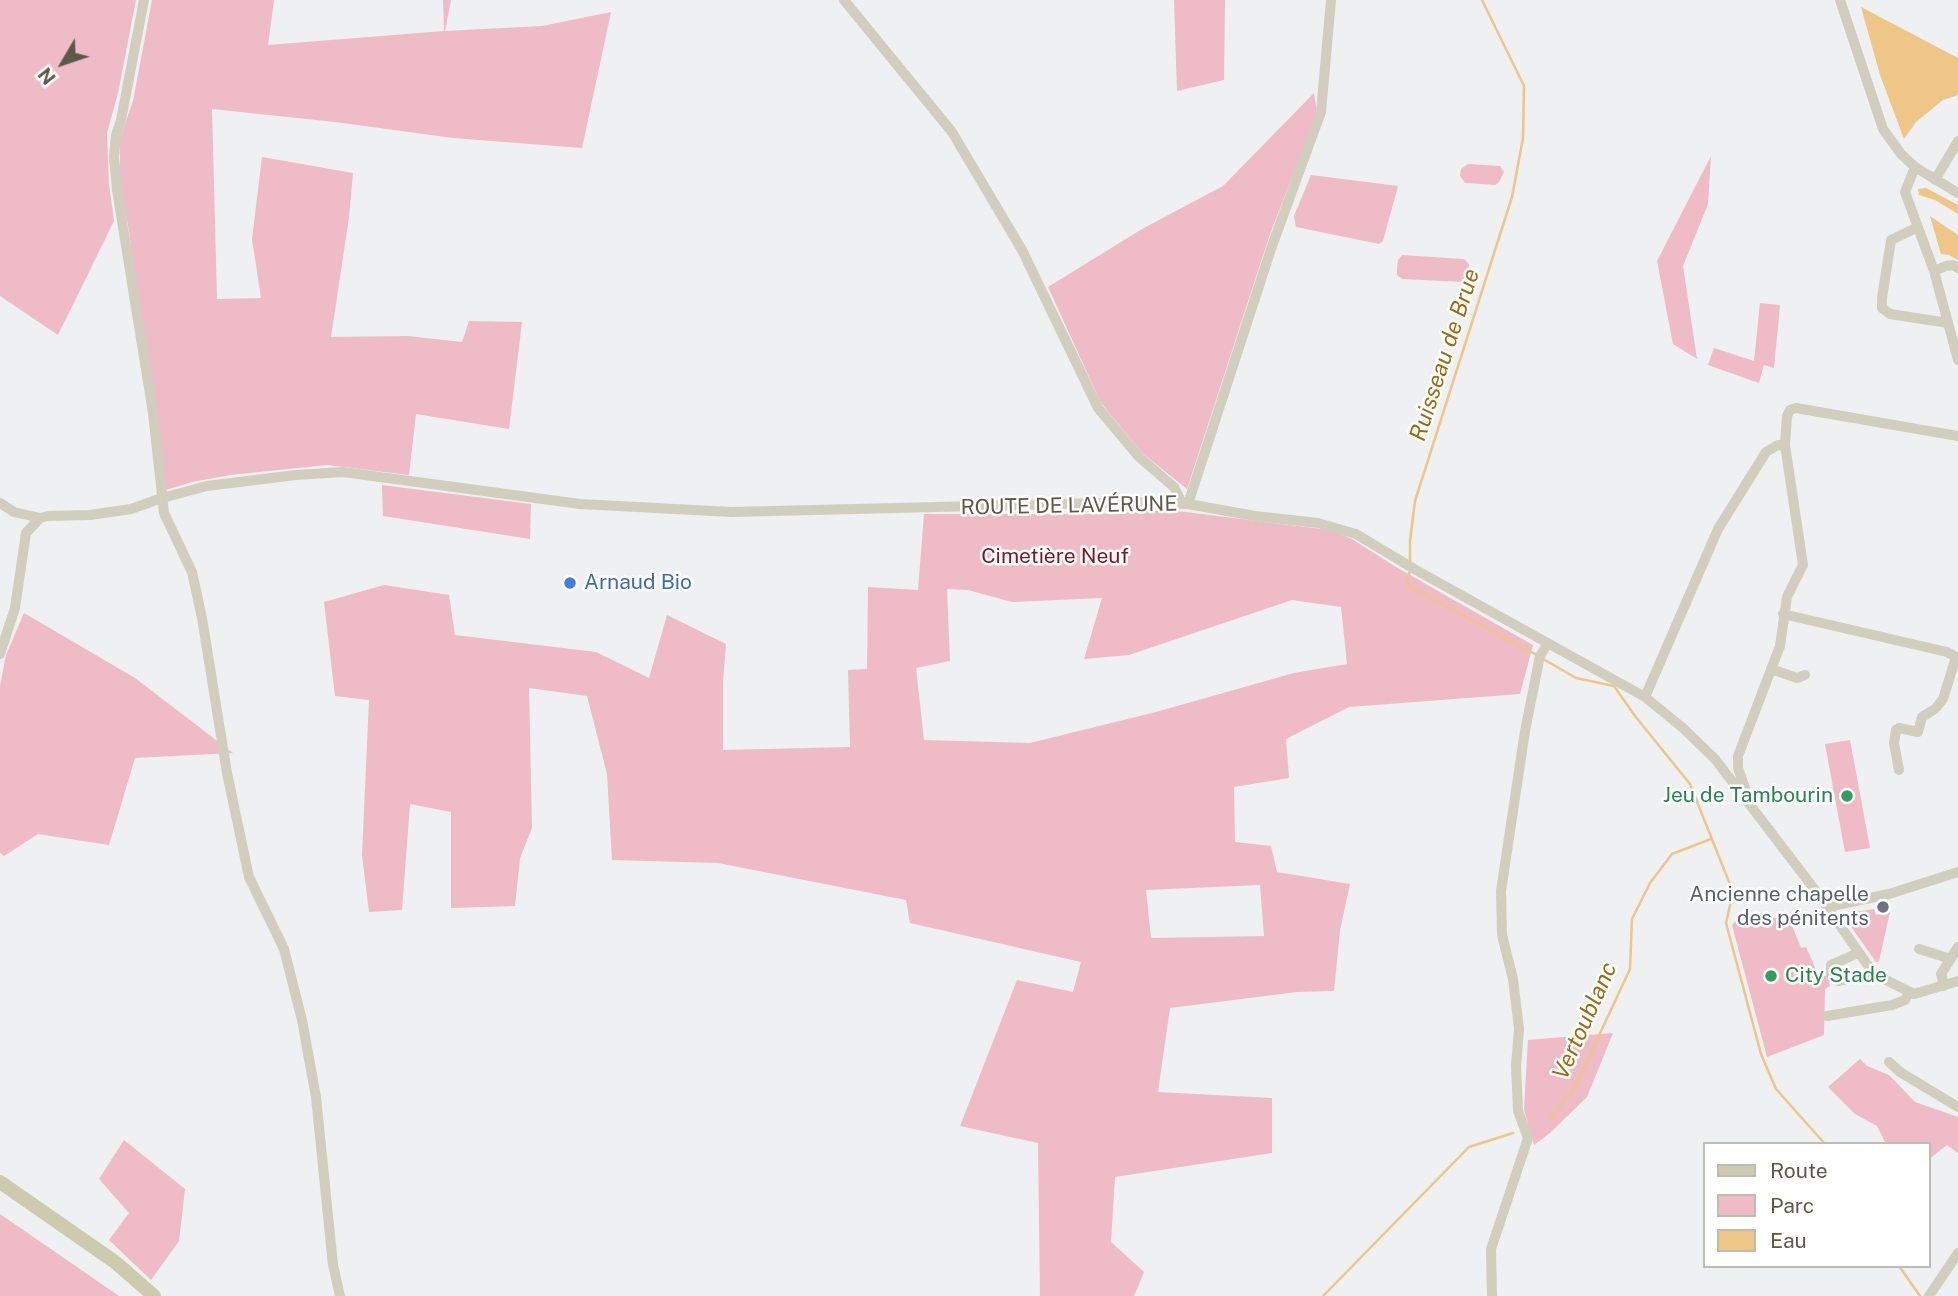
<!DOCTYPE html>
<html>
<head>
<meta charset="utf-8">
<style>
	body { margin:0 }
	#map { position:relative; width:1958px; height:1296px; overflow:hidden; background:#eef0f1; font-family:"Public Sans",sans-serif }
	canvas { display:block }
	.legend { position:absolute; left:1703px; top:1142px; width:228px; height:126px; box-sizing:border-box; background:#fff; border:2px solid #bebdb5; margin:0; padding:9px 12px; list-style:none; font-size:21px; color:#5c5946 }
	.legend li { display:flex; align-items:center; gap:14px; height:35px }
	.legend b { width:35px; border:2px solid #bebdb5 }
	.north { position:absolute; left:28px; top:28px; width:70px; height:70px; -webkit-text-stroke:5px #fff; paint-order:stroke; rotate:231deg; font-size:19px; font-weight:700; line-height:28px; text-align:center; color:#5c5946 }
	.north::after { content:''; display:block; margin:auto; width:24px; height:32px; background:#5c5946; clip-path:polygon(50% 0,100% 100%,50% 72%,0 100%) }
</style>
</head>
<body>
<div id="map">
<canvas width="1958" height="1296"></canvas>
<ul class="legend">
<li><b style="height:9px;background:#cecaad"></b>Route</li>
<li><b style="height:19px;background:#efbbc6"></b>Parc</li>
<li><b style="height:19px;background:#edc688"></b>Eau</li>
</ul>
<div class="north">N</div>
</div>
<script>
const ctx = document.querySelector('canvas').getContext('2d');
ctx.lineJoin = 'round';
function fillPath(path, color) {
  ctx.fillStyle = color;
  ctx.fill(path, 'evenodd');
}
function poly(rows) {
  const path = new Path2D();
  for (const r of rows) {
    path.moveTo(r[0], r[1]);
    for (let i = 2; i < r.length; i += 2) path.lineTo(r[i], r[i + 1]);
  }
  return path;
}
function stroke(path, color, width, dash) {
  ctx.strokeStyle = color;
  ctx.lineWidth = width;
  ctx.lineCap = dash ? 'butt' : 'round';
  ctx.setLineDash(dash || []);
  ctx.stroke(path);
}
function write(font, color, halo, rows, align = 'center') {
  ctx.font = font + ' "Public Sans",sans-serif';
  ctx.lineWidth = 5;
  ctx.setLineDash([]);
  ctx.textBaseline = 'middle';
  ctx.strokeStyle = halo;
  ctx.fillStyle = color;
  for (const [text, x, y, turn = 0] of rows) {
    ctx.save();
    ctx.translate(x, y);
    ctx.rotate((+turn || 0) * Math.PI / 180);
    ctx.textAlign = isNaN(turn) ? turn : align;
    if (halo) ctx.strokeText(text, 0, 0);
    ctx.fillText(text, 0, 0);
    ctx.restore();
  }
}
const green = poly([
	[0,0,136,0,118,93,107,133,109,184,114,221,58,335,0,296],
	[152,0,274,0,268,45,444,31,443,0,451,0,445,31,542,26,611,12,582,148,453,138,335,122,212,109,217,299,261,298,252,239,262,157,353,173,349,217,331,337,408,336,462,342,469,321,522,322,509,429,416,414,409,475,327,465,230,475,192,482,166,490,136,288,129,231,120,185,120,138,133,101],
	[1174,0,1225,0,1224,80,1177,91],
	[1314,93,1317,113,1270,234,1187,489,1142,453,1101,403,1048,287,1142,229,1223,186],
	[1711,156,1708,204,1683,266,1697,359,1673,344,1657,261],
	[1468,164,1500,166,1504,172,1499,182,1495,185,1468,183,1465,183,1460,176,1461,169],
	[1311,175,1398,186,1383,241,1379,244,1296,227,1294,216],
	[1402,255,1464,259,1469,264,1468,279,1464,282,1402,279,1397,275,1397,269,1398,260],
	[1760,303,1780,305,1774,368,1764,365,1759,383,1708,365,1714,348,1754,361],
	[382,485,531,504,530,539,383,516],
	[1169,510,1330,530,1352,539,1396,567,1533,645,1520,694,1349,707,1286,739,1289,778,1234,787,1235,842,1271,846,1277,872,1350,884,1340,930,1334,991,1297,992,1170,1008,1158,1092,1272,1098,1272,1153,1115,1177,1111,1242,1144,1272,1134,1296,1040,1296,1038,1143,960,1126,1017,980,1073,992,1081,962,910,923,906,900,718,863,612,860,607,774,587,696,529,688,532,828,520,858,515,906,451,908,451,812,410,804,402,910,369,912,362,855,369,700,335,696,324,602,384,585,449,595,455,635,596,652,649,678,667,615,726,644,723,682,723,750,850,747,848,670,867,669,868,587,918,590,924,514,1100,514],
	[947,589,968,590,1012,602,1102,598,1084,659,1129,655,1292,600,1341,607,1347,664,1294,673,1156,712,1030,743,924,740,916,668,950,661],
	[1260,885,1264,936,1151,938,1146,890],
	[24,613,135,678,233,753,135,758,109,845,38,834,4,856,0,853,0,686,6,655],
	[1850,740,1870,848,1845,852,1825,744],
	[1874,909,1876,915,1890,912,1879,961,1876,962,1842,914],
	[1758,913,1791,923,1801,948,1806,947,1819,976,1828,976,1830,986,1825,989,1824,1035,1767,1057,1732,925,1739,917],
	[1613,1033,1587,1097,1550,1133,1534,1145,1524,1110,1528,1040],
	[1860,1059,1867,1066,1889,1075,1915,1102,1958,1117,1958,1153,1947,1145,1928,1160,1928,1144,1889,1144,1885,1142,1877,1126,1855,1114,1828,1087],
	[124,1140,185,1189,179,1241,151,1280,109,1240,129,1213,99,1179],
	[0,1214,3,1216,119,1296,0,1296]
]);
const water = poly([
	[1861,7,1958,58,1958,95,1943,100,1916,122,1904,139,1880,75],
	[1926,188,1958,205,1958,214,1935,200,1919,195,1918,189],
	[1930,216,1958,235,1958,260,1949,255,1941,254]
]);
const stream = poly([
	[1410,563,1410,541,1415,501,1512,197,1523,138,1524,86,1482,0],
	[1410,570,1407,585,1535,654],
	[1545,660,1576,678,1614,686,1635,716,1690,784,1733,892,1726,923,1761,1054,1776,1089,1825,1144],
	[1549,1121,1575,1087,1630,969,1632,919,1650,883,1672,854,1711,839],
	[1899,1266,1920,1296],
	[1323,1296,1469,1147,1513,1133]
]);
const minor = poly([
	[144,0,121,120,116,135,114,157,117,190,153,413,164,513,192,572,202,618,227,773,249,877,284,949,302,1020,316,1097,333,1265,340,1296],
	[844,0,952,132,1022,250,1098,408,1139,457,1174,487,1182,503],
	[1840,0,1883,129,1901,154,1915,167,1958,193],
	[1915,167,1905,192,1934,271,1958,360],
	[1935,180,1958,141],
	[1918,227,1891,240,1882,298,1882,308,1890,314,1948,323],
	[1934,271,1946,266,1953,265,1958,268],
	[0,503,14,512,40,518],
	[1188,504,1272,246,1321,112,1331,0],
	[1783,614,1947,652,1958,658],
	[0,654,15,608,26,533,40,518,48,516,90,515,131,509,162,498,207,486,296,475,343,472,580,504,732,512,1141,502,1188,504,1255,516,1318,523,1356,534,1416,570,1645,697,1683,728,1715,759,1815,890,1874,974,1914,994,1958,981],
	[1771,669,1797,678,1805,675],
	[1645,697,1718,529,1766,452,1778,445,1785,445],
	[1899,770,1894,743,1896,730,1899,728,1918,732,1922,717,1935,709,1943,699,1956,657],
	[1740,794,1745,788,1738,768,1738,756,1780,646,1787,597,1803,565,1785,445,1787,416,1790,410,1796,408,1958,436],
	[1802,897,1815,890],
	[1827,907,1889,894,1958,872],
	[1919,949,1951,959],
	[1858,953,1831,965,1831,977,1838,981,1874,974],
	[1944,986,1941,974,1958,947],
	[1827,1016,1892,1005,1905,1000,1909,993],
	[1889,1062,1900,1072,1958,1107],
	[1492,1296,1491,1249,1528,1138,1518,1111,1516,1066,1519,1029,1513,979,1502,935,1501,891,1525,731,1540,656,1548,643],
	[1929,1296,1958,1253]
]);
const major = poly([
	[0,1182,115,1262,154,1296]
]);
const markers = [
	[570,583,7,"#3f7fe0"],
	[1847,796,7,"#2e9e5b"],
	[1883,907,7,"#6b7280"],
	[1771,976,7,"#2e9e5b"]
];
const streetNames = [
	["ROUTE DE LAVÉRUNE",1069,506,-1]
];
const parkNames = [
	["Cimetière Neuf",1055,557]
];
const shopNames = [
	["Arnaud Bio",584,583]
];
const leisureNames = [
	["Jeu de Tambourin",1833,796],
	["City Stade",1785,976,"left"]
];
const worshipNames = [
	["Ancienne chapelle",1869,895],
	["des pénitents",1869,919]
];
const waterNames = [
	["Ruisseau de Brue",1445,355,-72],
	["Vertoublanc",1585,1021,-66]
];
fillPath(green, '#efbbc6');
fillPath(water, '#edc688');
stroke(stream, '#edc688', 2.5);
stroke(minor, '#d1cebe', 10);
stroke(major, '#cecaad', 14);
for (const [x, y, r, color] of markers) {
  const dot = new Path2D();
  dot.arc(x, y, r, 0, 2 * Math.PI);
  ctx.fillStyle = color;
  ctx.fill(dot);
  stroke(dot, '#fff', 2.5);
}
write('21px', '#5c5946', '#fff', streetNames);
write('21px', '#7e151f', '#fff', parkNames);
write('21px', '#366cbe', '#fff', shopNames, 'left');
write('21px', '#27864d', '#fff', leisureNames, 'right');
write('21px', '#5b616d', '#fff', worshipNames, 'right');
write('italic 23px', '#a3680a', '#fff', waterNames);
</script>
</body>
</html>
